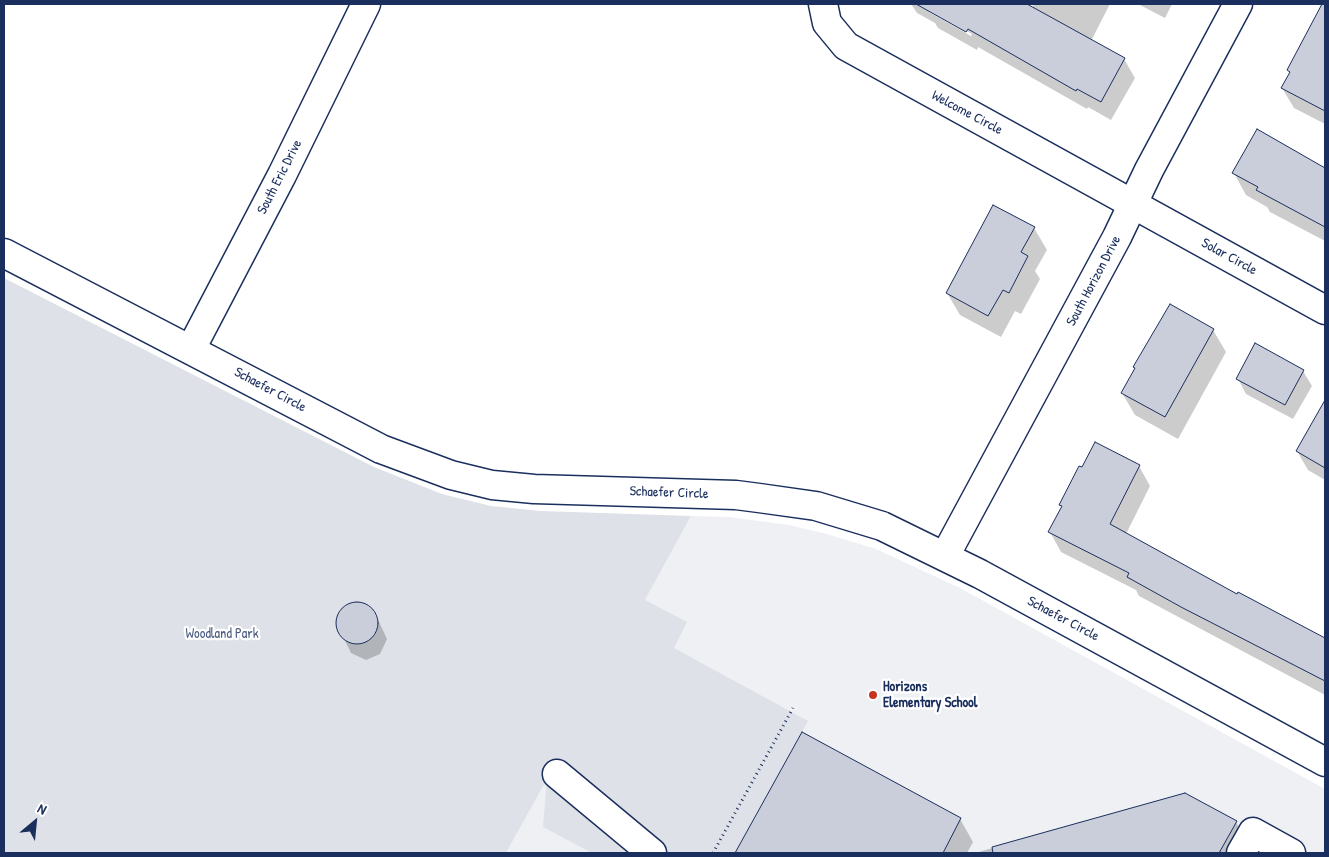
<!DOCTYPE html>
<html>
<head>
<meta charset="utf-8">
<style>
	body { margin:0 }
	#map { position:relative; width:1329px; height:857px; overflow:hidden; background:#fff; font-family:"Patrick Hand",sans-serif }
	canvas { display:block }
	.frame { position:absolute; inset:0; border:5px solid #1b2f5e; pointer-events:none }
	.north { position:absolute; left:10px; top:797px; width:50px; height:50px; -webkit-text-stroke:4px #fff; paint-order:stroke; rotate:28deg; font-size:14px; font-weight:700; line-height:20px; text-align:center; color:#1b2f5e }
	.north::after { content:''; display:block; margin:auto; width:18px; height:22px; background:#1b2f5e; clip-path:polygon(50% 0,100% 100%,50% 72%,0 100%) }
</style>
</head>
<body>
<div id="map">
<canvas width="1329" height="857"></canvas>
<div class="frame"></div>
<div class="north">N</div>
</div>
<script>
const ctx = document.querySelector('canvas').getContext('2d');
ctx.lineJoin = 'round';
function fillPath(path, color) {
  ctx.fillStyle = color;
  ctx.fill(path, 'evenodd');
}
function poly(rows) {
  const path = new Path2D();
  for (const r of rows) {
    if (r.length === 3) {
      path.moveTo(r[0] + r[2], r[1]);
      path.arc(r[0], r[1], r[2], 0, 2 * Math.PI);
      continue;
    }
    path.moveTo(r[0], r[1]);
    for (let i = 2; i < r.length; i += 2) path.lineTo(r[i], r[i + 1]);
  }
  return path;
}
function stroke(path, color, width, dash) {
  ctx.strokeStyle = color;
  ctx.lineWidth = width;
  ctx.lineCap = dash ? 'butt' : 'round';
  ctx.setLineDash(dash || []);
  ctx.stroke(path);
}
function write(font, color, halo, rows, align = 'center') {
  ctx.font = font + ' "Patrick Hand",sans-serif';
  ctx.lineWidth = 4.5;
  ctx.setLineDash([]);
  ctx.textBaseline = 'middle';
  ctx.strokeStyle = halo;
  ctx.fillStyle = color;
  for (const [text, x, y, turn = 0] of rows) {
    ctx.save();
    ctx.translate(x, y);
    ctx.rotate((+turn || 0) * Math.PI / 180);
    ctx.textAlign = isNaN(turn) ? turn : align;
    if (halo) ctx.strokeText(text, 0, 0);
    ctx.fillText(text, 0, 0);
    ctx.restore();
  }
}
const built = poly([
	[691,516,729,517,789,525,827,534,876,549,960,588,1325,789,1325,853,506,853]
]);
const green = poly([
	[4,278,374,467,442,494,491,506,541,511,691,516,645,600,687,622,674,648,808,721,735,853,592,853,543,827,547,779,506,853,4,853]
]);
const shadow = poly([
	[911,4,1024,4,1032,8,1034,4,1110,4,1091,41,1124,59,1135,78,1111,120,1088,107,1087,109,978,47,977,50,938,28,935,23,917,13],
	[929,10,972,34,971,36,929,12],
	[1138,4,1172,4,1165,18],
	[1325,17,1325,124,1294,108,1282,88,1290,74,1288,70],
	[1257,131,1325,168,1325,241,1270,212,1267,207,1246,195,1234,173],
	[1034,228,1047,250,1035,271,1040,279,1021,314,1015,311,1001,337,960,315,947,293],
	[1213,330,1226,352,1178,439,1135,415,1122,393],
	[1303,371,1312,386,1293,419,1246,394,1238,379],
	[1324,405,1325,405,1325,480,1308,470,1297,451],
	[1139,466,1150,486,1126,534,1325,642,1325,695,1139,596,1136,590,1061,552,1050,532,1063,508,1061,504],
	[357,601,373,609,387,639,380,654,366,660,351,653,336,622,342,608],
	[803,733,960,819,973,842,967,853,737,853],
	[1185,794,1236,822,1248,844,1244,853,975,853]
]);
const building = poly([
	[916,4,1027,4,1125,58,1101,102,1077,89,1076,91,968,29,966,32,916,4],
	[1322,4,1325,4,1325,111,1281,88,1290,72,1287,70,1322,4],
	[1257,129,1325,168,1325,227,1256,190,1258,187,1232,173,1257,129],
	[993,205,1035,227,1021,252,1028,256,1009,293,1003,290,988,316,946,293,993,205],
	[1170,304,1214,329,1165,417,1121,393,1135,368,1133,367,1170,304],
	[1255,343,1304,370,1285,405,1236,379,1255,343],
	[1325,400,1325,468,1296,451,1325,400],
	[1095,442,1140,465,1110,524,1237,594,1238,592,1325,638,1325,681,1181,607,1127,577,1129,573,1048,532,1062,506,1059,505,1079,466,1082,467,1095,442],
	[357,623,21],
	[802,732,961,818,943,853,735,853,802,732],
	[1185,793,1237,821,1219,853,993,853,992,847,1185,793]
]);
const path = poly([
	[713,853,793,708]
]);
const minor = poly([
	[823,4,827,23,846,46,1325,310],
	[4,253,381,449,451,475,492,485,534,489,736,495,759,498,816,506,882,526,980,574,1325,762],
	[191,349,282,175,366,4],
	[945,556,1117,237,1149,170,1238,4],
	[557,774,652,853],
	[1241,853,1253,832,1291,853]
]);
const markers = [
	[873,695,5,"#c8321e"]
];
const streetNames = [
	["Welcome Circle",967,113,28],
	["South Eric Drive",280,177,-63],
	["Solar Circle",1229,257,29],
	["South Horizon Drive",1094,281,-62],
	["Schaefer Circle",270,390,28],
	["Schaefer Circle",669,493,2],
	["Schaefer Circle",1063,619,28]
];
const parkNames = [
	["Woodland Park",222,634]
];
const poiNames = [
	["Horizons",883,687],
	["Elementary School",883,703]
];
fillPath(built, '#eff0f4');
fillPath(green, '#dee1e7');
fillPath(shadow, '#0003');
fillPath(building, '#caceda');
stroke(building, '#1b2f5e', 1);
stroke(minor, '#1b2f5e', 31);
stroke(path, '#1b2f5e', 3, [1, 4]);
stroke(minor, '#fff', 28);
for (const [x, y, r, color] of markers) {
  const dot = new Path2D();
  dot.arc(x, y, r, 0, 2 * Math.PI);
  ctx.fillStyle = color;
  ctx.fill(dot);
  stroke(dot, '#fff', 2);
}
write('14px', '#1b2f5e', '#fff', streetNames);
write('14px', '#4c5c80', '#fff', parkNames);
write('bold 14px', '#1b2f5e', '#fff', poiNames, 'left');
</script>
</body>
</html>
